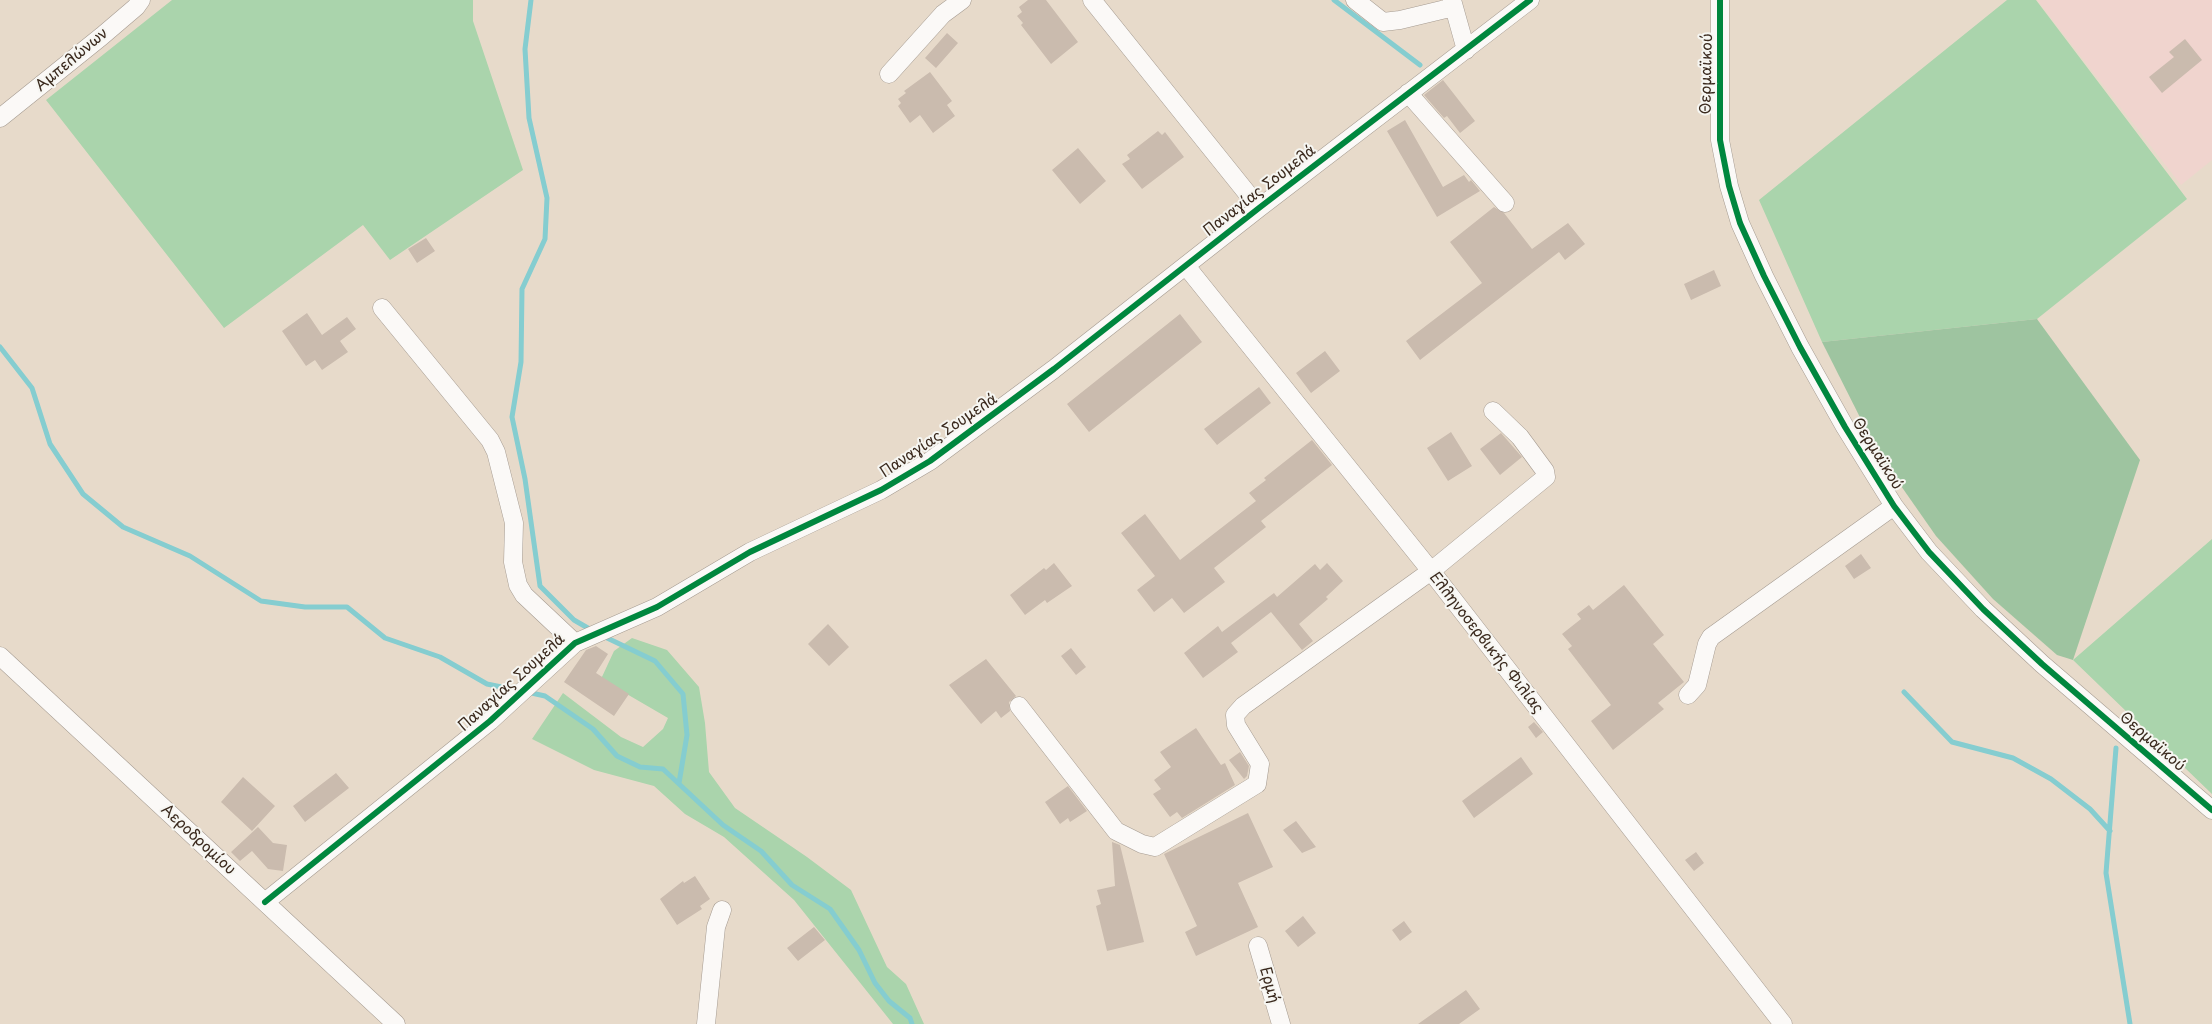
<!DOCTYPE html>
<html>
<head>
<meta charset="utf-8">
<style>
	body { margin:0 }
	canvas { display:block; background:#e7daca }
</style>
</head>
<body>
<canvas width="2212" height="1024"></canvas>
<script>
const ctx = document.querySelector('canvas').getContext('2d');
ctx.lineJoin = 'round';
function fillPath(path, color) {
  ctx.fillStyle = color;
  ctx.fill(path, 'evenodd');
}
function poly(rows) {
  const path = new Path2D();
  for (const r of rows) {
    path.moveTo(r[0], r[1]);
    for (let i = 2; i < r.length; i += 2) path.lineTo(r[i], r[i + 1]);
  }
  return path;
}
function stroke(path, color, width, dash) {
  ctx.strokeStyle = color;
  ctx.lineWidth = width;
  ctx.lineCap = dash ? 'butt' : 'round';
  ctx.setLineDash(dash || []);
  ctx.stroke(path);
}
function write(font, color, halo, rows, align = 'center') {
  ctx.font = font + ' "Playpen Sans",sans-serif';
  ctx.lineWidth = 4;
  ctx.setLineDash([]);
  ctx.textBaseline = 'middle';
  ctx.strokeStyle = halo;
  ctx.fillStyle = color;
  for (const [text, x, y, turn = 0] of rows) {
    ctx.save();
    ctx.translate(x, y);
    ctx.rotate((+turn || 0) * Math.PI / 180);
    ctx.textAlign = isNaN(turn) ? turn : align;
    if (halo) ctx.strokeText(text, 0, 0);
    ctx.fillText(text, 0, 0);
    ctx.restore();
  }
}
const built = poly([
	[2037,0,2212,0,2212,160,2181,185]
]);
const green = poly([
	[172,0,473,0,473,21,523,170,390,260,363,225,224,328,46,100],
	[2007,0,2036,0,2187,199,2037,319,1822,342,1759,200],
	[2212,539,2212,794,2073,660],
	[632,638,667,650,699,687,705,723,709,772,735,808,807,857,851,890,887,967,906,984,924,1024,893,1024,794,900,724,837,685,814,654,786,594,770,532,739,563,693,621,737,643,747,663,729,668,718,601,679,614,651]
]);
const forest = poly([
	[2037,319,2140,460,2073,660,2057,655,1993,599,1936,536,1878,453,1822,342]
]);
const stream = poly([
	[531,0,525,49,529,118,547,198,545,239,522,289,521,362,512,417,525,479,540,586,574,620,593,631],
	[1334,0,1420,65],
	[0,347,32,388,50,444,83,494,123,527,190,556,261,601,305,607,347,607,385,638,440,657,487,684,516,690],
	[603,636,655,661,683,694,687,735,679,783],
	[527,692,545,696,593,729,617,756,640,767,663,769,723,825,761,851,792,885,830,909,859,950,875,983,889,1001,910,1018,912,1024],
	[1904,692,1952,742,2013,758,2051,779,2090,809,2110,831],
	[2116,748,2106,873,2130,1024]
]);
const building = poly([
	[1028,0,1046,0,1078,42,1051,64,1021,25,1023,23,1017,16,1022,12,1019,7],
	[947,33,958,43,936,68,925,58],
	[2185,39,2202,60,2162,93,2149,77,2174,57,2169,52],
	[930,72,952,101,947,105,955,116,933,133,920,115,910,123,898,106,901,103,898,99,906,93,904,91],
	[1443,80,1475,121,1460,133,1447,116,1444,118,1424,95],
	[1405,120,1443,187,1464,175,1469,182,1471,180,1480,191,1437,217,1387,131],
	[1158,131,1162,135,1165,132,1184,157,1142,189,1122,164,1130,159,1127,155],
	[1078,148,1106,181,1080,204,1052,170],
	[1494,207,1504,213,1532,249,1568,223,1585,244,1565,260,1559,252,1420,360,1406,341,1482,283,1450,242],
	[426,238,435,251,417,263,408,249],
	[1714,270,1721,286,1691,300,1684,284],
	[307,313,322,335,347,317,356,329,340,341,348,352,322,370,315,360,306,366,282,331],
	[1180,314,1202,342,1089,432,1067,404],
	[1325,351,1340,371,1311,393,1296,373],
	[1259,387,1271,403,1217,445,1204,429],
	[1451,432,1472,466,1448,481,1427,448],
	[1501,433,1522,457,1500,475,1480,449],
	[1312,440,1332,465,1261,521,1266,527,1214,568,1225,582,1184,613,1172,598,1154,612,1137,590,1155,576,1121,533,1145,514,1180,560,1256,501,1249,493,1266,480,1264,478],
	[1861,554,1871,568,1854,579,1845,566],
	[1054,563,1072,586,1047,603,1045,600,1025,615,1010,595,1044,568,1046,570],
	[1327,563,1343,581,1326,597,1328,599,1299,624,1313,641,1302,650,1271,612,1231,643,1238,652,1203,678,1184,653,1218,626,1222,632,1274,593,1277,597,1315,564,1320,570],
	[1624,585,1664,635,1653,644,1684,682,1658,703,1664,709,1613,750,1591,721,1611,705,1568,649,1572,646,1562,634,1581,619,1577,614,1589,605,1593,610],
	[828,624,849,647,829,666,808,644],
	[596,646,608,654,596,673,629,694,614,716,564,682,586,650],
	[1071,648,1086,667,1076,675,1061,656],
	[986,659,1016,696,1009,702,1010,711,1001,718,996,711,981,724,949,685],
	[1534,722,1543,732,1536,738,1528,727],
	[1196,728,1221,765,1225,763,1235,785,1182,818,1177,812,1170,817,1153,794,1161,789,1154,780,1171,767,1160,752],
	[1240,752,1249,766,1247,776,1244,779,1229,760],
	[1521,757,1533,774,1474,818,1462,801],
	[336,773,349,788,305,822,293,806],
	[243,777,275,806,252,831,221,802],
	[1068,786,1087,811,1070,822,1068,818,1060,824,1045,802],
	[1248,813,1273,867,1238,883,1258,927,1196,956,1185,932,1197,926,1164,854],
	[1296,821,1316,847,1302,853,1283,830],
	[258,827,273,843,287,845,283,871,268,869,252,851,240,861,231,852],
	[1112,842,1120,845,1144,942,1107,951,1096,906,1101,904,1097,890,1115,886],
	[1696,852,1704,863,1694,871,1685,860],
	[695,876,710,899,700,906,702,909,677,925,660,899,683,881,684,883],
	[1303,916,1316,933,1298,947,1285,931],
	[1404,921,1412,932,1400,941,1392,930],
	[814,927,825,940,798,961,787,948],
	[1466,990,1480,1009,1459,1024,1418,1024]
]);
const minor = poly([
	[1092,0,1259,208],
	[1355,0,1383,22,1400,20,1454,7],
	[1452,0,1466,50],
	[1720,0,1720,140,1729,186,1740,223,1764,276,1800,347,1845,427,1894,506,1929,552,1983,609,2042,664,2212,810],
	[889,74,943,14,962,0],
	[1408,93,1505,203],
	[0,118,102,36,136,7,141,0],
	[1186,266,1431,571,1783,1024],
	[382,308,490,440,496,452,514,523,513,562,518,585,524,595,575,643],
	[0,656,396,1024],
	[1688,695,1697,685,1707,644,1711,637,1894,506],
	[1019,706,1116,831,1142,844,1155,847,1257,784,1260,764,1236,725,1235,715,1243,706,1431,571,1546,477,1545,471,1520,437,1493,411],
	[265,902,490,721,575,643,657,607,750,552,881,490,930,461,1054,369,1259,208,1530,0],
	[1258,946,1281,1024],
	[706,1024,716,927,722,910]
]);
const cycleway = poly([
	[1720,0,1720,140,1729,186,1740,223,1764,276,1800,347,1845,427,1894,506,1929,552,1983,609,2042,664,2212,810],
	[265,902,490,721,575,643,657,607,750,552,881,490,930,461,1054,369,1259,208,1530,0]
]);
const streetNames = [
	["Αμπελώνων",72,60,-40],
	["Θερμαϊκού",1707,74,-89],
	["Παναγίας Σουμελά",1260,191,-38],
	["Παναγίας Σουμελά",939,436,-34],
	["Θερμαϊκού",1877,454,58],
	["Ελληνοσερβικής Φιλίας",1486,643,52],
	["Παναγίας Σουμελά",512,683,-42],
	["Θερμαϊκού",2152,742,41],
	["Αεροδρομίου",198,840,43],
	["Ερμή",1269,985,74]
];
fillPath(built, '#f0d4ce');
fillPath(green, '#aad4ac');
fillPath(forest, '#9ec4a0');
stroke(stream, '#85cdd0', 5);
fillPath(building, '#cabbae');
stroke(minor, '#a59b91', 19);
stroke(minor, '#fbf9f7', 18);
stroke(cycleway, '#00873e', 6);
write('15px', '#3b2a1e', '#f6f6f2', streetNames);
</script>
</body>
</html>
